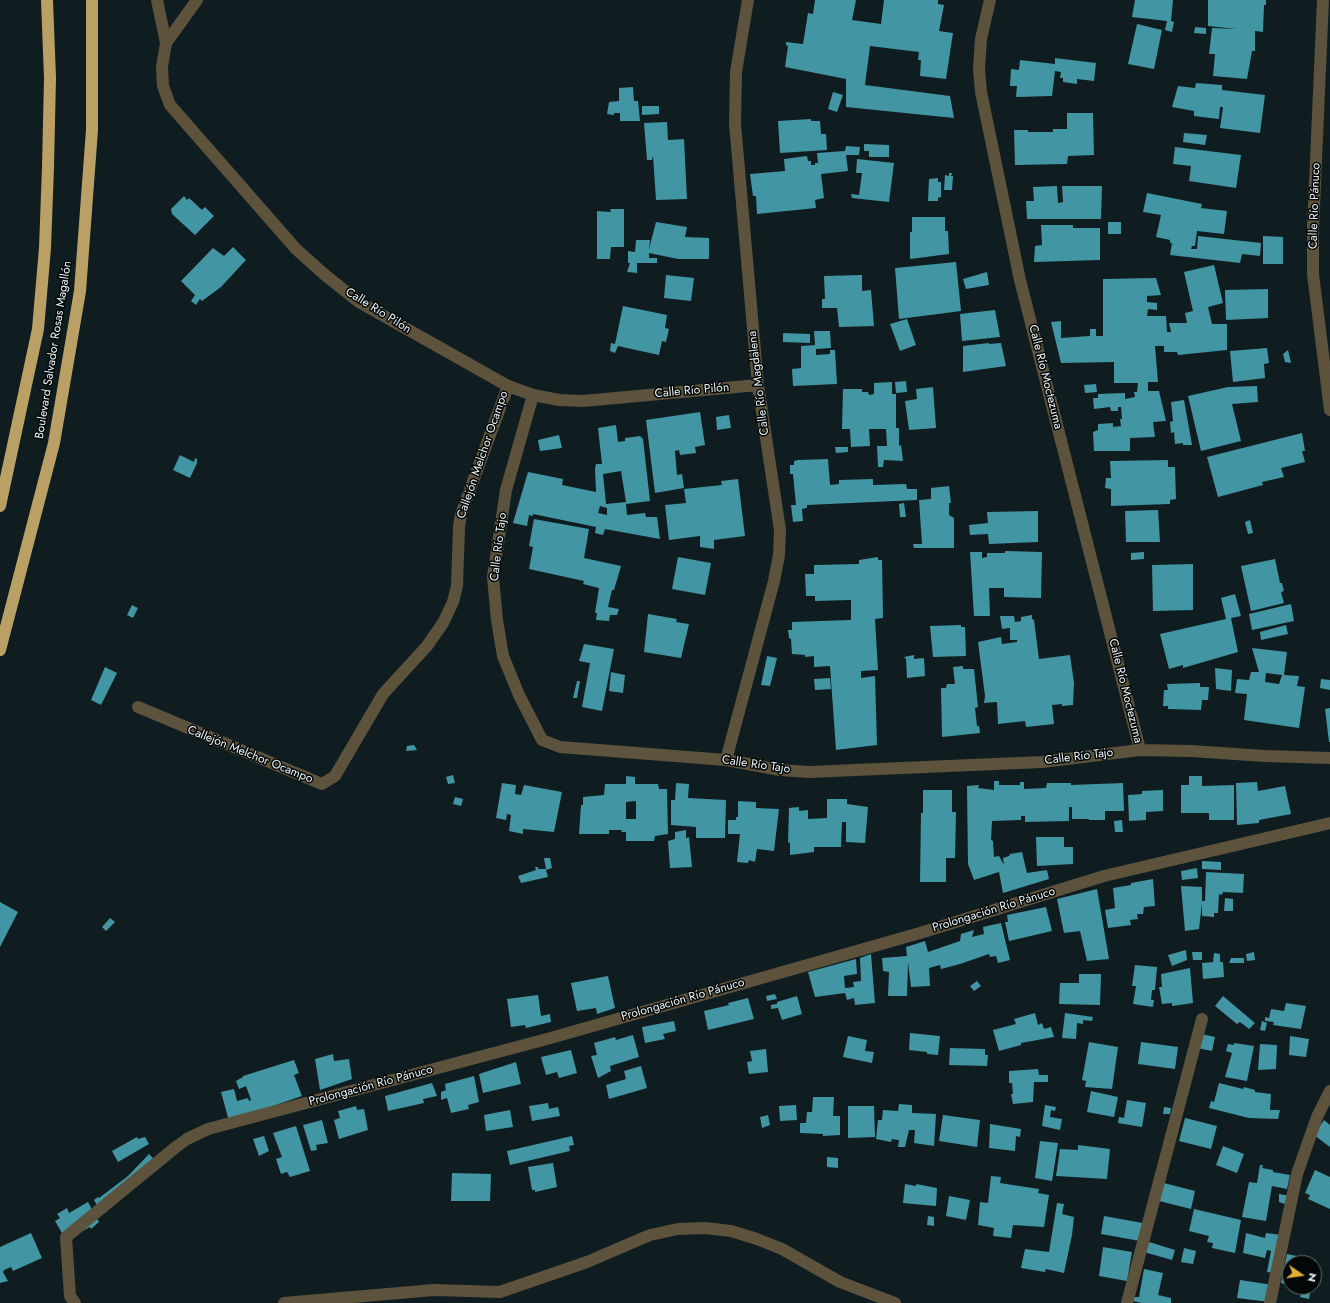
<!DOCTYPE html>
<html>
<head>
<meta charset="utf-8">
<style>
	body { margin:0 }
	#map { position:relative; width:1330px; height:1303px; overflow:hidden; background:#0f1d20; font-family:Jost,sans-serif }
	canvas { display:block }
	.north { position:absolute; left:1282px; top:1255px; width:40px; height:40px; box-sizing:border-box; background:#030708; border:1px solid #616768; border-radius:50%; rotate:103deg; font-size:11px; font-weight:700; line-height:16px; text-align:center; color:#edf7f9 }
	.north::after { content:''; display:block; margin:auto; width:14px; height:18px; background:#e1af34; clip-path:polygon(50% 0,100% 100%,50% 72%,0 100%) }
</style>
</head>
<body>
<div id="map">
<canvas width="1330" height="1303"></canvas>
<div class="north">N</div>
</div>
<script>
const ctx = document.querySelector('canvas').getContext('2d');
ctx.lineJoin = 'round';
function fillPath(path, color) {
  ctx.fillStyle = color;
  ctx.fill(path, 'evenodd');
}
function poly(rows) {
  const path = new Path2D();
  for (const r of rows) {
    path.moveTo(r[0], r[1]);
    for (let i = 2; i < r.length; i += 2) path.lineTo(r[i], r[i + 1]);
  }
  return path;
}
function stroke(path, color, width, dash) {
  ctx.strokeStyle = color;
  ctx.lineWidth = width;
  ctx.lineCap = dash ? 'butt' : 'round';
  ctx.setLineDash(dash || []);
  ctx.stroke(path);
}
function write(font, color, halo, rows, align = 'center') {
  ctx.font = font + ' Jost,sans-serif';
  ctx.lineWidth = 3;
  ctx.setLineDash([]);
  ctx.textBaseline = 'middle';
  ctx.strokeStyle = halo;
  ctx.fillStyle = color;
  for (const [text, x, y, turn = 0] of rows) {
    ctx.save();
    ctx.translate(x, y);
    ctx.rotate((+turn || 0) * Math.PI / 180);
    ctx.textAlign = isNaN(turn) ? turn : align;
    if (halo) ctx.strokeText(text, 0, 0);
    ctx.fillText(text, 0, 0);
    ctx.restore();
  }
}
const building = poly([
	[815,0,856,0,852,20,881,24,884,0,938,0,938,4,944,5,939,31,953,33,946,79,920,76,921,60,918,60,919,52,870,46,865,85,950,96,954,118,846,107,846,79,785,67,788,46,786,45,786,42,803,44,808,13,813,14],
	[1135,0,1173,0,1171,21,1174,22,1172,32,1165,30,1167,21,1132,17],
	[1208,0,1266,0,1266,5,1264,5,1263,32,1255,31,1255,51,1252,51,1247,79,1213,76,1215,54,1209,54,1212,28,1237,29,1208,26],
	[1137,24,1162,30,1154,69,1128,64],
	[1195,27,1206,28,1206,34,1194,33],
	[1055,58,1096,63,1094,81,1077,79,1077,84,1063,82,1063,78,1060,78,1061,72,1055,71,1052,96,1016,97,1017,86,1010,86,1011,69,1019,70,1020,60,1055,64],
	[1196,83,1222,85,1222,90,1265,95,1260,133,1220,128,1223,107,1220,107,1219,119,1194,116,1194,111,1172,107,1178,86,1195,88],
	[633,87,634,101,638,101,640,121,620,121,620,113,614,113,614,115,607,114,609,102,619,101,619,88],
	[833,92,843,95,837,112,828,109],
	[642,106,659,106,659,114,642,115],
	[1067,113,1093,113,1094,155,1068,156,1067,164,1015,165,1014,130,1028,130,1028,132,1053,132,1053,129,1067,129],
	[811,119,811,121,820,121,821,134,826,134,827,150,780,153,778,121],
	[667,122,668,140,684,139,687,199,656,200,653,156,652,160,647,160,644,123],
	[1184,133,1207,135,1205,145,1183,142],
	[864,144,889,145,889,157,869,157,869,151,864,151],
	[846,146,860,147,859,155,846,155,848,171,821,174,824,198,815,200,816,208,757,214,756,196,753,196,750,174,785,171,784,159,807,156,808,161,811,161,811,165,815,165,815,163,818,163,817,153,845,151],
	[1175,147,1241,155,1236,188,1189,181,1191,166,1173,164],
	[857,159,894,163,889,202,852,198,851,194,859,195,862,173,856,173],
	[949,173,952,173,951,176,953,176,952,190,944,190,945,175,949,176],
	[938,178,938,182,941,182,941,197,938,198,938,201,928,201,929,179],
	[1057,186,1058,203,1063,202,1062,186,1102,186,1101,219,1027,219,1026,201,1034,201,1033,187],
	[1147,193,1202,204,1201,208,1227,211,1224,234,1197,231,1195,246,1192,246,1191,249,1197,249,1198,236,1261,243,1260,256,1242,254,1240,263,1170,255,1172,243,1170,243,1170,240,1156,237,1161,215,1143,212],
	[184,196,187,200,189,198,202,210,205,207,214,216,195,235,172,214,171,209],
	[610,209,624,209,624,247,611,247,610,259,597,259,597,211,611,212],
	[912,217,945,217,945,231,948,231,949,254,910,259,910,232,912,232],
	[656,222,687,227,685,237,709,238,709,259,678,259,649,253,649,258,657,258,657,263,637,263,637,273,627,272,630,263,628,263,628,251,635,252,636,240,650,240,649,249],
	[1108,222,1121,222,1121,234,1108,234],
	[1041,225,1073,225,1073,228,1100,228,1100,260,1034,262,1035,246,1042,245],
	[1263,236,1283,237,1283,264,1263,264],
	[233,247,246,260,221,287,202,301,200,299,196,305,191,301,195,295,181,281,213,248,224,256],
	[956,262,961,311,899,319,895,268],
	[1214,265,1223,303,1208,307,1212,324,1227,324,1227,350,1178,355,1177,352,1164,352,1164,346,1155,346,1158,382,1148,382,1148,391,1159,391,1166,421,1153,422,1155,437,1130,438,1130,451,1094,451,1093,432,1098,430,1098,424,1113,423,1113,427,1121,426,1120,419,1122,419,1121,407,1118,407,1118,411,1111,411,1110,407,1094,409,1093,398,1098,398,1098,394,1125,393,1125,399,1135,397,1134,392,1137,392,1138,383,1114,383,1114,362,1061,363,1051,322,1061,321,1061,338,1090,336,1090,329,1096,329,1096,336,1103,336,1103,279,1156,278,1161,295,1147,296,1147,302,1157,303,1157,310,1148,309,1147,316,1166,316,1167,332,1171,332,1169,323,1187,323,1185,313,1193,311,1184,272],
	[987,272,989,285,966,289,963,279],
	[666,275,694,278,691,301,664,298],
	[862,275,862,291,871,290,874,326,839,327,837,308,822,308,822,299,825,299,824,276],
	[1268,289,1268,318,1226,320,1225,290],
	[623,306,667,315,665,328,669,329,666,342,662,341,659,355,618,346,615,353,610,351,611,343,615,344],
	[995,310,1000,337,962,341,960,314],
	[907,319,916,345,900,351,890,324],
	[814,331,830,331,831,348,816,349,816,355,830,354,830,350,835,350,837,384,793,386,792,369,801,368,801,346,815,345],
	[783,333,810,334,810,343,783,342],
	[989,343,989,344,1001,343,1006,366,963,372,963,346],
	[1267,348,1269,363,1264,364,1265,378,1233,382,1230,351],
	[1288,350,1291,363,1285,362,1283,354],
	[906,381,907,392,896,393,895,382],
	[892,382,892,394,896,394,896,428,899,428,899,446,901,445,903,461,884,460,883,467,878,467,877,446,887,446,886,429,869,429,870,446,851,447,850,429,842,429,843,389,862,389,862,392,868,392,869,395,874,394,874,383],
	[1096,384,1097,392,1085,393,1084,385],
	[1257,386,1258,402,1232,404,1241,441,1201,451,1188,396,1228,387],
	[933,387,936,428,909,430,905,401,917,399,916,389],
	[1184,400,1192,445,1183,445,1183,443,1175,444,1174,432,1171,433,1170,422,1173,421,1171,402],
	[700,412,705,445,695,447,696,453,680,455,679,450,675,451,677,475,682,474,684,488,655,493,646,420],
	[729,415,731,428,717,430,716,417],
	[616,425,618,442,625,441,625,438,640,436,643,439,650,501,626,504,627,515,645,513,646,517,657,517,660,539,605,529,603,535,595,533,596,527,533,514,533,516,529,515,527,526,513,523,528,472,563,479,562,485,596,492,595,469,596,464,602,464,598,428],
	[621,471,626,502,606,504,603,474],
	[600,506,607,508,607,515,598,513],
	[1302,433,1305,451,1302,451,1305,462,1281,468,1284,477,1262,482,1263,485,1218,497,1207,457],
	[559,435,562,448,540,451,538,440],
	[835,447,848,447,848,452,836,453],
	[180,455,194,462,195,458,197,459,197,463,190,478,173,470],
	[828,459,830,485,839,484,839,480,873,479,873,485,906,484,907,489,917,489,917,500,807,505,807,508,802,509,803,521,793,522,791,505,796,505,793,474,790,474,790,465,794,465,794,461,798,460],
	[1168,460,1168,467,1175,467,1176,499,1170,500,1170,504,1111,506,1111,489,1105,488,1106,478,1111,478,1110,461],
	[738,479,745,536,714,540,714,549,700,547,700,536,669,540,665,505,686,503,684,489,722,485,721,481],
	[949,486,951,503,949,503,949,515,954,518,954,548,914,548,913,544,922,544,919,500,931,499,931,488],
	[904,503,906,517,900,517,899,504],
	[1158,510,1160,542,1126,542,1125,511],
	[1038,511,1038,542,989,544,988,534,970,535,969,525,988,523,987,512],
	[534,519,589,529,584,558,621,566,614,590,612,590,608,607,619,609,617,615,610,615,609,621,596,620,597,613,595,613,599,588,583,584,584,581,529,569,533,547,529,546],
	[1250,520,1253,533,1248,534,1245,522],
	[1005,551,1042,552,1041,598,1004,597,1004,588,989,588,990,616,974,616,970,552,982,552,982,558,987,557,987,553,1005,553],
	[1144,552,1144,559,1131,560,1131,553],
	[678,557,711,563,705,595,672,589],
	[878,557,878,560,882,560,883,618,875,619,878,670,861,671,861,678,875,676,877,745,836,750,830,666,814,667,814,656,805,657,805,655,792,654,791,639,789,638,788,630,792,630,792,622,851,620,851,600,815,601,815,596,806,596,805,574,814,574,814,565,859,564,859,560],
	[1275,559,1280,583,1282,583,1284,591,1281,592,1284,603,1251,611,1241,566],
	[1193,564,1193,610,1153,611,1152,565],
	[1235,594,1241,616,1231,618,1238,652,1183,668,1183,665,1169,669,1160,634,1226,619,1221,598],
	[1291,604,1294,621,1252,630,1249,614],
	[132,605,138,608,133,618,127,615],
	[648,614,677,619,676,622,689,624,681,658,644,652],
	[1032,615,1032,619,1034,620,1039,659,1070,655,1074,683,1073,705,1062,706,1062,704,1052,705,1054,724,1026,727,1025,721,998,724,997,702,984,703,985,696,978,642,1001,637,1002,644,1017,642,1017,640,1010,640,1010,628,1002,629,1000,616,1014,616,1015,622,1021,621,1021,617],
	[961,625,961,627,965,627,966,656,933,657,930,626],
	[1286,625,1288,634,1261,640,1260,632],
	[584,644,614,649,602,711,582,707,590,663,579,661],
	[1252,648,1287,652,1284,675,1299,676,1297,686,1305,687,1299,728,1244,720,1247,694,1235,693,1237,679,1249,680,1251,672,1259,672],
	[1266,673,1282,675,1279,684,1265,682],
	[914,655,914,659,924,658,925,676,907,678,906,659,904,657],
	[767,656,777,658,770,686,761,685],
	[963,666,963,669,974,669,978,707,975,708,977,726,979,726,980,733,942,737,941,688,946,688,947,684,955,684,953,667],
	[105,667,117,673,101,705,91,700],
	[1215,668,1232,670,1231,691,1216,689],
	[611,672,625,675,623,693,609,691],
	[830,678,831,689,815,690,814,679],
	[1321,679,1330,680,1330,690,1320,688],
	[577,681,580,681,577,698,573,698],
	[1200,683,1200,687,1209,687,1208,700,1202,700,1201,710,1168,709,1168,706,1163,706,1164,690,1168,690,1167,684],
	[1330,708,1330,742,1329,742,1325,709],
	[414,745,417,750,406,751,407,746],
	[453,775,455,783,448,784,446,777],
	[626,776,635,777,635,784,658,784,659,789,667,789,668,834,655,836,654,841,626,841,626,832,621,832,622,830,609,830,609,834,579,834,581,805,583,805,583,797,604,795,605,784,626,784],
	[636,801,636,819,626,819,626,802],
	[1189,776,1202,776,1202,786,1234,785,1234,820,1209,820,1209,813,1181,813,1181,785,1189,785],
	[994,781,999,781,999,785,1020,785,1020,782,1024,782,1024,789,1046,788,1047,783,1071,783,1071,785,1123,783,1124,811,1105,811,1105,820,1089,820,1089,819,1072,819,1072,807,1069,807,1069,821,1025,822,1025,816,1021,816,1021,820,992,821,991,840,993,841,994,857,999,856,1004,865,1003,858,1009,856,1010,854,1022,852,1027,873,1047,870,1049,879,1003,893,999,872,974,880,968,864,967,786,979,785,978,788,994,790],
	[1257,782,1258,791,1285,786,1291,814,1259,820,1259,823,1237,825,1236,783],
	[502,783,516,785,515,794,521,795,524,785,562,792,554,832,523,829,523,834,509,831,511,815,507,814,506,820,496,818],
	[676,783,689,784,688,798,726,800,725,838,696,838,696,827,671,825,671,800,675,800],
	[923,790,952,790,952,812,956,812,955,858,946,858,946,882,920,882,921,813,923,813],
	[1163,790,1163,811,1146,812,1146,820,1129,821,1128,795,1142,794,1142,791],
	[455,797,463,799,461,806,453,804],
	[827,799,847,799,847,804,868,807,865,843,846,842,846,822,842,822,841,847,814,847,814,852,790,855,790,842,788,843,789,808,799,807,799,811,808,810,808,819,827,818],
	[738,801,756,802,756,808,779,809,774,851,757,849,755,862,749,860,748,863,737,862,740,834,728,834,728,820,736,820,736,817,738,817],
	[1122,820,1123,832,1115,832,1114,821],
	[686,830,686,838,689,837,692,867,670,868,668,841,675,839,675,832],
	[1036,837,1064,837,1064,847,1073,847,1073,864,1037,866],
	[544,858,550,858,552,868,546,870,548,877,521,883,518,876,536,870,535,867,538,867,538,869,546,869],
	[1202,861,1221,862,1221,870,1202,869],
	[1197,868,1198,878,1182,880,1181,871],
	[1206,872,1244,874,1243,893,1223,892,1222,895,1219,894,1218,913,1214,913,1214,917,1202,916,1202,903,1199,929,1185,931,1181,886,1202,887,1202,901,1205,901],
	[1153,879,1155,906,1144,907,1143,914,1137,914,1138,919,1130,920,1131,925,1108,928,1105,910,1115,908,1113,888,1131,885,1131,883],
	[1097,889,1109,959,1087,961,1080,931,1064,933,1057,899],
	[1225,898,1233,899,1233,911,1224,911],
	[0,902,18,912,0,947],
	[1046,907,1052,931,1009,941,1005,922,1008,922,1007,915],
	[110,918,115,922,106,931,102,927],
	[1001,923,1010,960,998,963,996,956,990,957,989,954,960,964,941,969,940,965,929,968,930,986,911,987,908,962,907,996,888,996,889,972,883,971,882,958,907,956,906,947,925,941,928,952,960,941,961,934,974,930,972,937,984,934,983,927],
	[1186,950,1187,960,1172,966,1168,955],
	[1192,952,1202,952,1202,960,1193,960],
	[1254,952,1255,960,1247,961,1246,954],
	[1214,953,1220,954,1220,962,1223,962,1224,977,1203,979,1202,963,1213,962],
	[871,954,875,1003,855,1005,854,998,847,1000,845,993,815,997,808,972,856,959,857,974,844,976,845,988,854,987,853,982,861,981,860,958],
	[1231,958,1244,958,1244,963,1229,963],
	[1135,965,1157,967,1155,990,1152,990,1151,1000,1154,1000,1153,1007,1133,1004,1136,986,1132,986],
	[1190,968,1193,1003,1172,1006,1172,1003,1162,1004,1159,987,1162,987,1161,974],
	[1079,974,1101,974,1100,1005,1059,1004,1060,983,1079,983],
	[608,976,615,1008,597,1014,596,1008,577,1011,571,983],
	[977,981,981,986,974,991,970,986],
	[775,994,777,999,767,1001,766,996],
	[538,995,541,1016,550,1014,551,1022,526,1028,525,1025,511,1027,507,999],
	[797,996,802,1014,782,1020,778,1008,771,1009,771,1005,777,1004,777,1002],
	[1223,996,1255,1023,1249,1029,1240,1022,1237,1024,1215,1006],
	[748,998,754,1019,708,1030,704,1011,729,1005,728,1003],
	[1286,1003,1306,1006,1301,1029,1273,1025,1274,1022,1265,1021,1265,1017,1269,1018,1271,1009,1284,1011],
	[1035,1013,1038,1025,1042,1023,1044,1029,1051,1027,1054,1037,1021,1043,1021,1045,999,1051,993,1030,1016,1024,1014,1019],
	[1065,1013,1093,1017,1092,1021,1083,1020,1083,1024,1077,1023,1076,1039,1062,1038],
	[674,1021,676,1031,663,1034,665,1039,645,1043,642,1027],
	[1262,1021,1267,1023,1265,1031,1260,1030],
	[910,1033,940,1036,938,1055,927,1054,927,1052,909,1050],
	[1201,1034,1215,1037,1212,1051,1197,1048],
	[633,1035,639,1057,610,1066,611,1071,598,1078,591,1056,597,1055,594,1043,615,1037,616,1040],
	[848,1036,867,1040,865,1051,874,1052,872,1063,843,1057],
	[1290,1036,1309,1039,1306,1057,1289,1055],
	[1089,1042,1118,1047,1112,1089,1085,1087,1086,1081,1082,1080],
	[1141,1042,1178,1047,1175,1069,1138,1064],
	[1234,1043,1254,1046,1247,1081,1225,1077,1232,1053,1226,1051,1228,1044,1234,1045],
	[1260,1044,1277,1045,1276,1069,1258,1070],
	[950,1048,985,1049,985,1055,988,1055,987,1066,949,1065],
	[766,1049,768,1072,749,1074,747,1062,752,1061,750,1051],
	[571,1050,577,1073,559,1078,557,1072,546,1075,541,1057],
	[333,1054,334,1061,349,1059,352,1079,320,1090,315,1059],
	[294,1060,299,1073,294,1075,302,1096,229,1121,221,1092,234,1089,237,1101,248,1098,249,1101,251,1100,246,1086,239,1089,236,1081,243,1077,243,1076],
	[516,1062,521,1084,483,1093,479,1074],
	[641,1066,647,1088,609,1099,606,1085,626,1079,624,1071],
	[1038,1069,1039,1075,1048,1075,1048,1082,1034,1082,1033,1102,1013,1104,1011,1094,1013,1094,1012,1083,1009,1083,1009,1071],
	[474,1076,479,1102,468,1105,469,1109,451,1113,447,1098,441,1100,441,1092,446,1090,445,1084],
	[432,1083,437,1096,423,1099,424,1103,388,1111,385,1096],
	[1219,1083,1243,1089,1244,1087,1255,1090,1255,1092,1271,1094,1270,1110,1280,1110,1278,1119,1249,1118,1209,1108,1211,1101,1214,1102],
	[1091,1091,1118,1097,1114,1117,1087,1112],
	[813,1097,834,1097,833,1116,840,1116,840,1135,823,1136,823,1134,800,1133,800,1123,806,1123,807,1112,812,1112],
	[1127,1100,1146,1103,1142,1127,1118,1123,1119,1117,1124,1118],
	[548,1103,549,1109,558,1107,560,1116,532,1121,529,1106],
	[899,1104,912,1105,912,1113,936,1114,934,1146,914,1143,915,1130,909,1130,905,1147,898,1147,899,1140,892,1139,891,1142,876,1139,878,1120,882,1120,883,1110,898,1111],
	[796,1105,797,1120,780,1121,779,1106],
	[1045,1105,1056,1107,1055,1111,1051,1110,1050,1117,1062,1119,1060,1130,1042,1126],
	[356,1106,357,1110,364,1109,368,1130,339,1139,334,1120,340,1118,338,1111],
	[848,1106,874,1106,875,1137,848,1138],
	[1164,1107,1171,1108,1170,1114,1163,1114],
	[510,1110,513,1127,486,1131,484,1115],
	[768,1115,770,1125,762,1128,760,1117],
	[943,1115,980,1120,977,1147,939,1141],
	[1185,1118,1217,1126,1211,1149,1179,1141],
	[322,1120,328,1143,316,1145,317,1150,311,1151,303,1125],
	[1324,1120,1330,1125,1330,1147,1314,1135],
	[990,1124,1021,1129,1020,1137,1016,1136,1015,1151,989,1148],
	[296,1126,310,1171,290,1177,287,1172,281,1174,276,1159,282,1157,273,1133],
	[264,1136,269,1151,259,1156,253,1139],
	[572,1136,574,1145,569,1146,570,1151,510,1165,507,1151],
	[137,1137,138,1139,145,1137,149,1144,118,1162,112,1151],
	[1040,1141,1058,1143,1052,1181,1035,1178],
	[1078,1145,1110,1149,1107,1179,1056,1176,1060,1149,1078,1150],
	[1223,1146,1244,1154,1237,1173,1216,1165],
	[149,1154,158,1163,106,1210,107,1212,102,1214,94,1200,98,1197,99,1198,128,1176],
	[827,1157,838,1158,838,1168,827,1167],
	[553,1163,557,1187,535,1192,535,1190,532,1190,528,1167],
	[1260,1165,1263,1165,1262,1168,1273,1170,1273,1172,1290,1175,1287,1189,1272,1186,1266,1221,1242,1217,1249,1182,1257,1183],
	[1315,1170,1330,1177,1330,1209,1308,1199,1310,1195,1305,1193],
	[452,1173,491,1174,490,1201,451,1201],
	[991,1176,1001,1177,1000,1183,1039,1189,1038,1193,1049,1195,1044,1227,1013,1225,1011,1238,993,1236,994,1228,978,1225,980,1202,988,1203],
	[1164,1183,1195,1191,1191,1209,1159,1201],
	[905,1184,916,1186,916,1184,937,1188,936,1206,903,1203],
	[1279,1194,1290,1196,1288,1205,1279,1202],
	[949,1196,970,1200,966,1220,946,1216],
	[88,1202,99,1222,91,1229,90,1227,66,1240,55,1221,60,1218,57,1214,67,1208,69,1213],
	[1057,1203,1064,1204,1062,1214,1074,1217,1072,1235,1064,1273,1046,1269,1045,1272,1021,1268,1025,1249,1049,1252],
	[1194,1209,1241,1220,1235,1253,1212,1248,1213,1243,1207,1242,1209,1236,1189,1231],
	[928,1216,934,1217,934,1226,927,1225],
	[1104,1216,1143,1223,1140,1241,1101,1234],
	[31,1233,42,1258,13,1271,11,1267,4,1270,3,1272,8,1281,0,1283,0,1247],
	[1246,1233,1265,1238,1266,1233,1282,1235,1275,1273,1267,1272,1271,1251,1267,1250,1265,1258,1243,1253],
	[1146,1241,1175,1250,1172,1260,1144,1252],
	[1103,1247,1132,1252,1127,1281,1099,1276],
	[1184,1248,1196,1251,1193,1264,1181,1262],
	[1287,1254,1316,1260,1315,1263,1290,1263,1290,1285,1281,1283],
	[1144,1269,1163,1273,1158,1295,1171,1298,1171,1303,1142,1303,1133,1301,1134,1297,1139,1297],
	[1240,1280,1273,1285,1270,1302,1237,1298],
	[1294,1287,1310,1287,1310,1290,1299,1289,1299,1291,1293,1289],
	[1301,1291,1310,1292,1309,1299,1300,1297]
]);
const lane = poly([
	[493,577,506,490,533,395],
	[138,707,322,784,335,776,383,694,427,646,443,623,453,602,457,586,459,527,461,514,508,386]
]);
const street = poly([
	[157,0,166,43,162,67,163,86,170,105,296,249,325,275,359,302,508,386,533,395,559,400,583,401,758,385],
	[990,0,981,39,979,69,981,92,1020,280,1140,750],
	[1323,0,1313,229,1313,274,1330,410],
	[166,43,197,0],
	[493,577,497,620,503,656,519,695,542,740,560,747,726,760,780,770,809,772,1042,762,1140,750,1191,751,1265,756,1330,758],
	[726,760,774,581,779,555,780,530,758,385,735,124,736,72,748,0],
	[75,1303,70,1296,66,1237,176,1147,187,1139,208,1129,547,1039,920,933,1104,876,1330,823],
	[284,1303,434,1290,500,1292,587,1262,650,1235,678,1229,705,1228,731,1231,757,1239,782,1249,840,1282,895,1303],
	[1127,1303,1202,1019],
	[1270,1303,1297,1174,1317,1117,1330,1091]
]);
const highway = poly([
	[0,506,38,329,45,248,48,167,50,78,47,0],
	[0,650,54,443,80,291,92,130,92,0]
]);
const streetNames = [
	["Calle Río Pánuco",1315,206,-88],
	["Calle Río Pilón",378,311,32],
	["Boulevard Salvador Rosas Magallón",54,350,-81],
	["Calle Río Moctezuma",1045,377,76],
	["Calle Río Magdalena",759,383,-97],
	["Calle Río Pilón",692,391,-5],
	["Callejón Melchor Ocampo",483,455,-71],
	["Calle Río Tajo",499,547,-83],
	["Calle Río Moctezuma",1125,691,76],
	["Callejón Melchor Ocampo",250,755,22],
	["Calle Río Tajo",1079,757,-7],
	["Calle Río Tajo",756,765,8],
	["Prolongación Río Pánuco",994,910,-17],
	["Prolongación Río Pánuco",683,1000,-16],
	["Prolongación Río Pánuco",371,1086,-15]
];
fillPath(building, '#4295a3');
stroke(lane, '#5d523c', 12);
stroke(street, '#5d523c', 12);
stroke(highway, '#bba066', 12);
write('12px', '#edf7f9', '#030708', streetNames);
</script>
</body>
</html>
